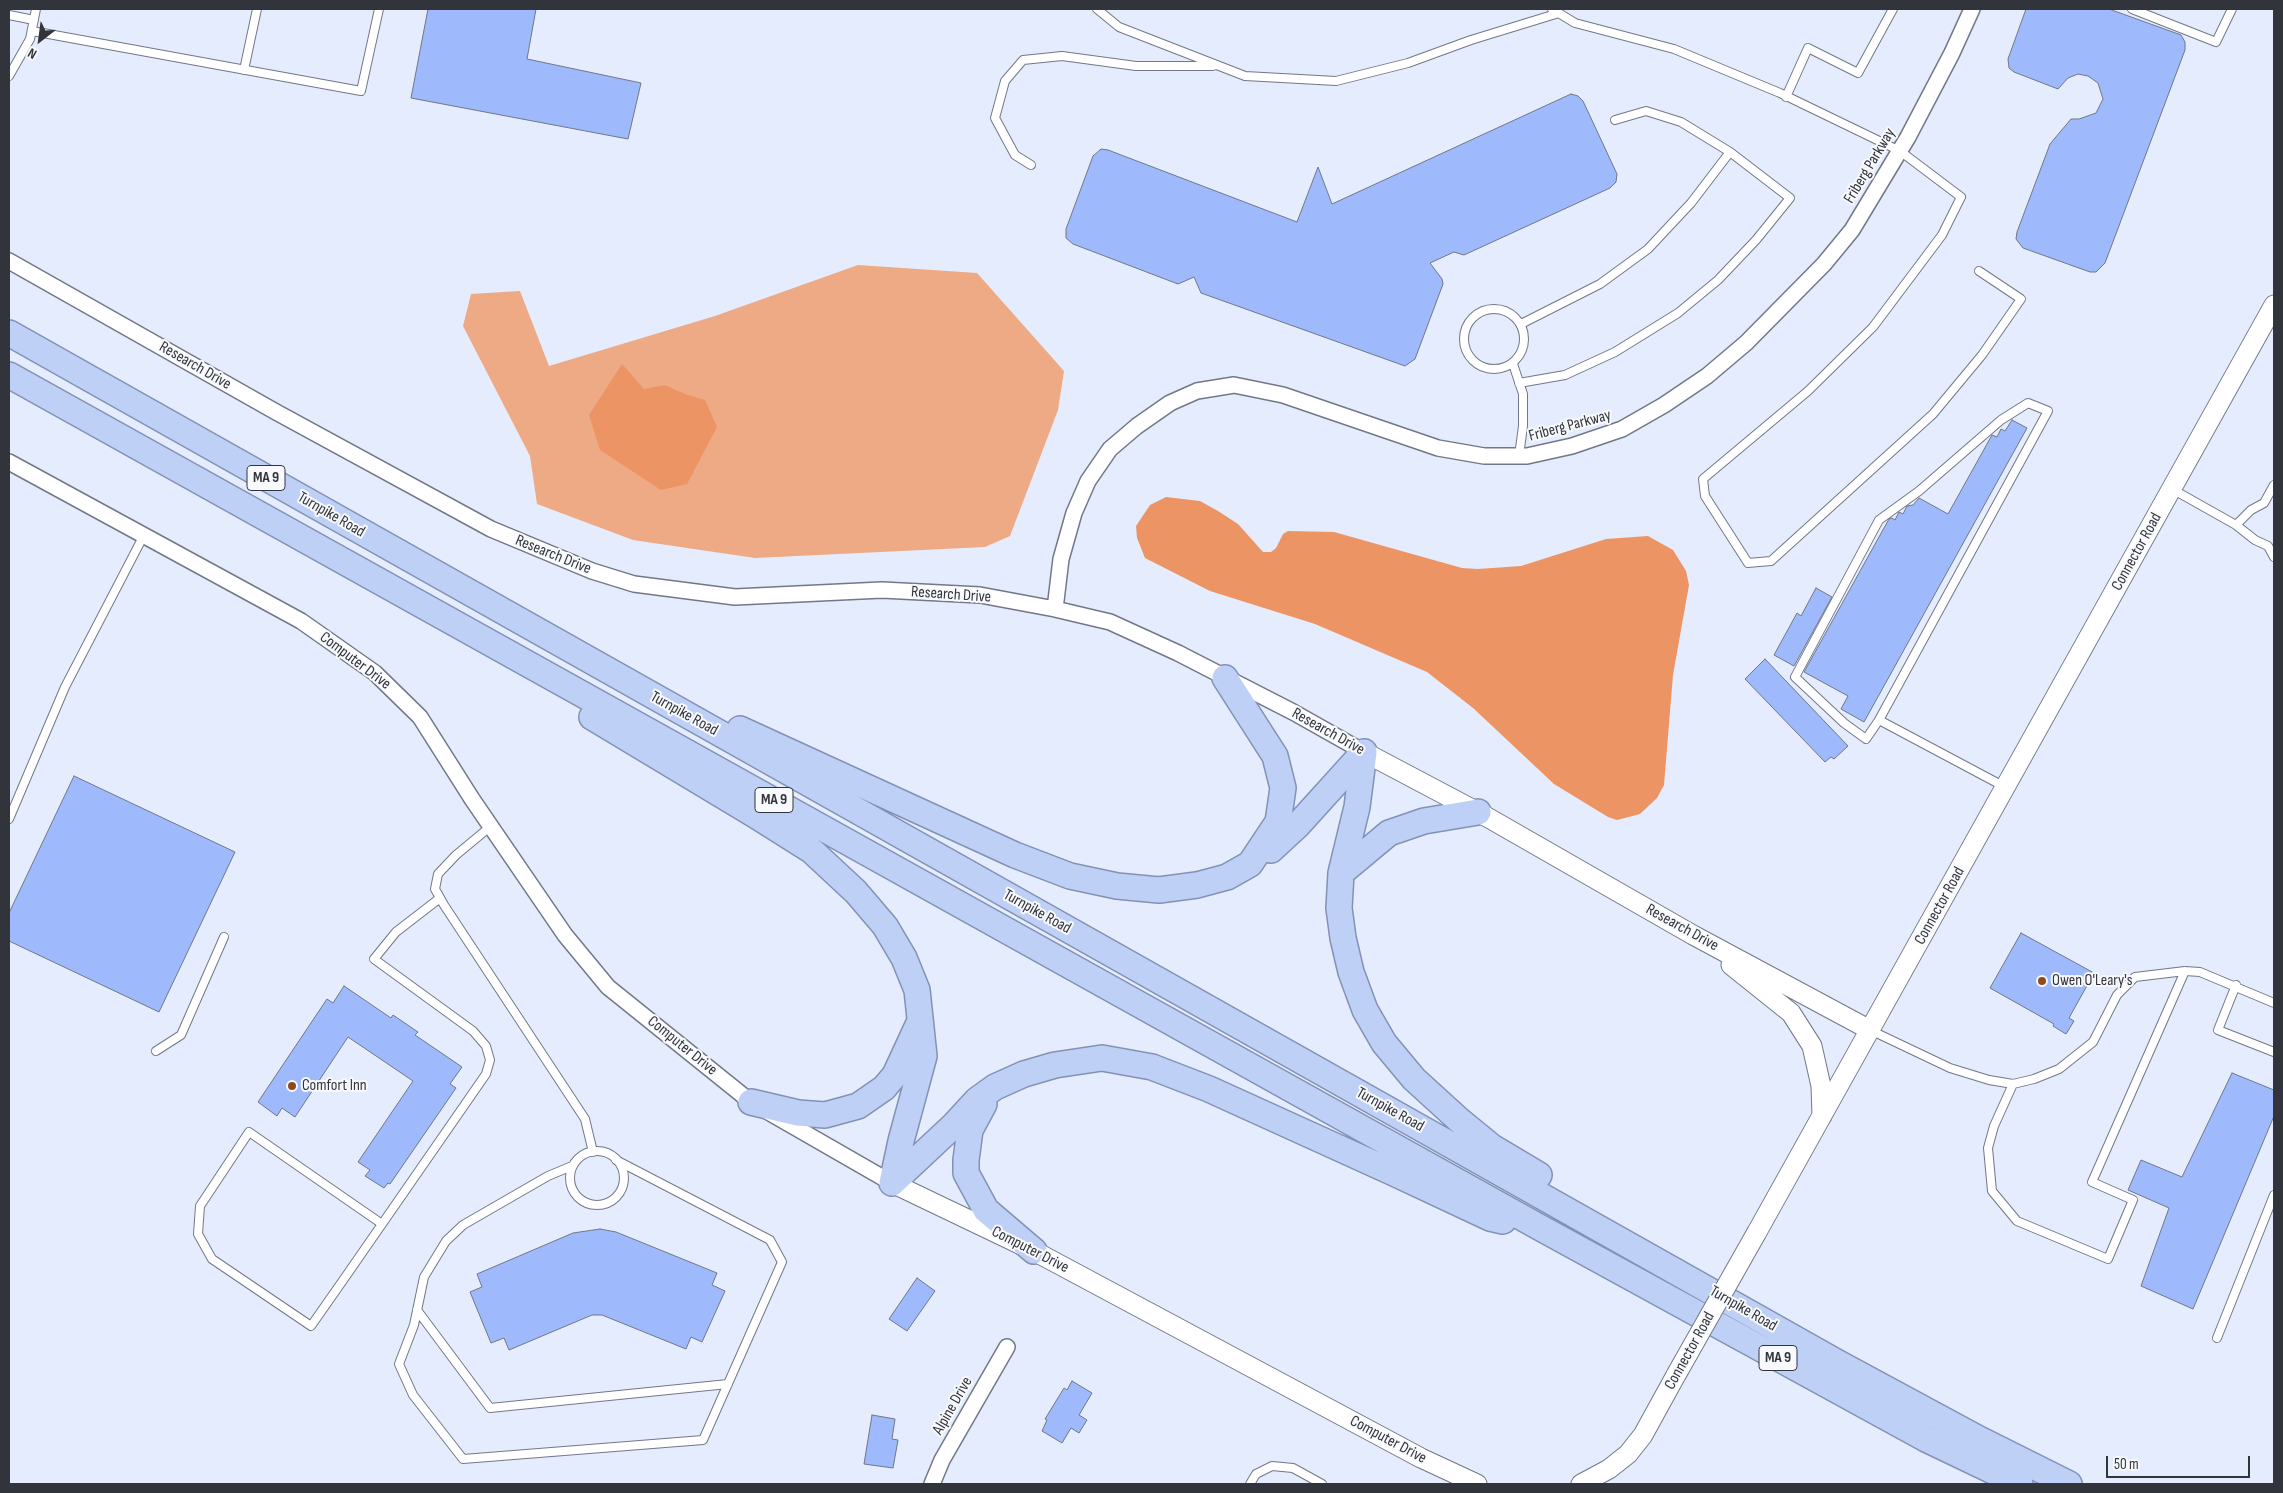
<!DOCTYPE html>
<html>
<head>
<meta charset="utf-8">
<style>
	body { margin:0 }
	#map { position:relative; width:2283px; height:1493px; overflow:hidden; background:#e4ecfd; font-family:"Sofia Sans Condensed",sans-serif }
	canvas { display:block }
	.frame { position:absolute; inset:0; border:10px solid #32343b; pointer-events:none }
	.north { position:absolute; left:15px; top:15px; width:50px; height:50px; -webkit-text-stroke:4px #f7f9fc; paint-order:stroke; rotate:210deg; font-size:14px; font-weight:700; line-height:20px; text-align:center; color:#32343b }
	.north::after { content:''; display:block; margin:auto; width:18px; height:22px; background:#32343b; clip-path:polygon(50% 0,100% 100%,50% 72%,0 100%) }
	.scale { position:absolute; left:2106px; top:1456px; width:144px; height:22px; box-sizing:border-box; border:2px solid #32343b; border-top:0; padding-left:6px; font-size:15px; line-height:18px; white-space:nowrap; color:#32343b; -webkit-text-stroke:4px #f7f9fc; paint-order:stroke }
</style>
</head>
<body>
<div id="map">
<canvas width="2283" height="1493"></canvas>
<div class="frame"></div>
<div class="north">N</div>
<div class="scale">50 m</div>
</div>
<script>
const ctx = document.querySelector('canvas').getContext('2d');
ctx.lineJoin = 'round';
function fillPath(path, color) {
  ctx.fillStyle = color;
  ctx.fill(path, 'evenodd');
}
function poly(rows) {
  const path = new Path2D();
  for (const r of rows) {
    if (r.length === 3) {
      path.moveTo(r[0] + r[2], r[1]);
      path.arc(r[0], r[1], r[2], 0, 2 * Math.PI);
      continue;
    }
    path.moveTo(r[0], r[1]);
    for (let i = 2; i < r.length; i += 2) path.lineTo(r[i], r[i + 1]);
  }
  return path;
}
function stroke(path, color, width, dash) {
  ctx.strokeStyle = color;
  ctx.lineWidth = width;
  ctx.lineCap = dash ? 'butt' : 'round';
  ctx.setLineDash(dash || []);
  ctx.stroke(path);
}
function write(font, color, halo, rows, align = 'center') {
  ctx.font = font + ' "Sofia Sans Condensed",sans-serif';
  ctx.lineWidth = 4;
  ctx.setLineDash([]);
  ctx.textBaseline = 'middle';
  ctx.strokeStyle = halo;
  ctx.fillStyle = color;
  for (const [text, x, y, turn = 0] of rows) {
    ctx.save();
    ctx.translate(x, y);
    ctx.rotate((+turn || 0) * Math.PI / 180);
    ctx.textAlign = isNaN(turn) ? turn : align;
    if (halo) ctx.strokeText(text, 0, 0);
    ctx.fillText(text, 0, 0);
    ctx.restore();
  }
}
const green = poly([
	[858,265,977,273,1064,371,1058,410,1010,536,985,547,755,558,633,540,537,504,530,456,463,326,471,294,520,291,549,366,715,316]
]);
const water = poly([
	[622,364,644,389,665,385,685,394,705,400,717,427,687,484,661,490,600,450,589,415],
	[1166,497,1200,501,1218,511,1238,524,1263,552,1271,552,1276,548,1283,534,1288,531,1334,532,1462,568,1478,569,1521,566,1606,539,1648,536,1673,550,1686,571,1689,585,1673,675,1664,785,1657,798,1640,814,1617,820,1608,817,1554,784,1473,708,1427,672,1315,624,1210,591,1145,558,1137,538,1136,526,1150,505]
]);
const building = poly([
	[428,9,536,9,527,59,641,83,628,139,411,98,428,9],
	[2026,9,2109,9,2181,35,2185,42,2185,50,2105,263,2096,272,2090,272,2023,248,2016,239,2017,232,2050,144,2071,119,2079,119,2096,113,2103,99,2098,83,2088,76,2078,74,2068,78,2058,89,2014,72,2009,68,2008,59,2026,9],
	[1571,94,1578,96,1583,101,1617,174,1616,182,1610,188,1464,255,1454,252,1430,263,1442,279,1443,284,1415,359,1405,366,1201,293,1194,277,1178,284,1073,244,1066,238,1066,229,1093,156,1101,149,1108,150,1297,222,1318,167,1332,204,1571,94],
	[2012,420,2027,428,1864,722,1841,709,1848,696,1804,672,1889,519,1892,518,1895,520,1899,512,1903,514,1907,506,1913,505,1919,498,1948,514,1992,435,1997,437,2001,429,2005,431,2012,420],
	[1816,588,1832,597,1794,666,1774,655,1797,613,1801,616,1816,588],
	[1765,659,1848,746,1834,759,1831,757,1825,762,1745,679,1765,659],
	[74,776,235,852,159,1012,9,941,9,913,74,776],
	[2021,933,2094,973,2069,1018,2074,1021,2066,1034,2053,1026,2054,1024,1990,988,2021,933],
	[344,986,391,1018,393,1015,418,1032,415,1035,462,1067,450,1084,456,1088,390,1184,388,1183,384,1188,365,1176,370,1170,358,1162,413,1081,348,1037,295,1117,282,1108,277,1116,258,1102,327,999,333,1003,344,986],
	[2232,1073,2274,1090,2274,1116,2193,1309,2141,1286,2169,1208,2128,1190,2141,1160,2182,1177,2232,1073],
	[600,1229,616,1232,717,1273,712,1285,725,1291,702,1342,691,1337,686,1349,602,1315,592,1315,509,1350,504,1338,491,1343,470,1292,482,1287,477,1274,573,1233,600,1229],
	[917,1278,935,1291,907,1331,889,1319,917,1278],
	[1072,1381,1092,1393,1079,1415,1087,1420,1079,1433,1071,1428,1062,1443,1042,1431,1047,1420,1045,1419,1064,1388,1067,1390,1072,1381],
	[872,1415,895,1419,892,1439,898,1440,893,1468,864,1464,872,1415]
]);
const service = poly([
	[1097,9,1119,27,1245,76,1336,81,1408,63,1471,40,1559,13],
	[1552,9,1575,23,1674,49,1780,93,1900,151,1961,197,1942,235,1873,327,1808,391,1703,479,1705,496,1748,563,1771,561,1933,414,1982,355,2021,299,1979,271],
	[2132,9,2216,42,2232,9],
	[9,15,34,20],
	[32,31,361,91,379,9],
	[244,70,257,9],
	[9,76,30,39,36,9],
	[1786,97,1808,48,1858,73,1893,9],
	[1031,165,1015,155,995,118,1005,81,1023,60,1062,56,1136,66,1213,66],
	[1494,339,30],
	[1521,324,1600,284,1648,249,1691,203,1730,152,1681,122,1646,111,1615,120],
	[1513,364,1523,394,1523,426,1519,456],
	[1519,383,1565,375,1615,352,1678,313,1718,280,1756,240,1790,198,1730,152],
	[2172,489,2236,525,2255,540,2268,546,2274,557],
	[2236,525,2251,510,2264,503,2274,485],
	[1879,720,1866,739,1844,723,1795,677,1879,520,1919,491,2001,420,2028,403,2048,411,1879,720,2005,787],
	[9,819,65,687,144,535],
	[491,826,456,855,438,874,435,889,444,905,585,1119,593,1152],
	[2236,985,2218,1030,2274,1052],
	[1870,1030,1950,1068,1989,1080,2013,1084,2034,1079,2059,1069,2093,1042,2117,995,2135,977,2185,971,2200,972,2274,1003],
	[156,1051,181,1035,224,937],
	[2013,1084,1994,1126,1988,1148,1992,1191,2017,1221,2108,1259,2133,1200,2092,1182,2185,971],
	[597,1178,27],
	[572,1166,548,1176,463,1225,446,1241,424,1277,414,1325,399,1364,413,1395,463,1459,703,1440,782,1262,770,1240,616,1160],
	[382,1224,249,1132,200,1206,198,1234,212,1259,311,1326,346,1276,486,1074,490,1060,486,1046,473,1031,374,959,396,932,440,898],
	[417,1310,490,1408,728,1384],
	[2217,1338,2274,1195],
	[1250,1484,1256,1474,1272,1466,1293,1468,1322,1484]
]);
const minor = poly([
	[9,261,276,412,491,529,592,571,634,584,735,597,882,590,980,595,1055,609,1110,622,1178,653,1293,712,1364,752],
	[9,462,301,621,375,673,420,717,472,799,565,935,608,987,751,1102,892,1183],
	[1055,609,1061,559,1074,513,1088,481,1110,449,1137,426,1170,403,1197,391,1234,385,1283,395,1438,448,1484,456,1527,456,1572,446,1622,429,1664,405,1707,376,1746,343,1824,264,1852,230,1908,137,1952,53,1972,9],
	[932,1484,942,1460,1007,1347]
]);
const tertiary = poly([
	[1364,752,1487,817,1693,935,1870,1030],
	[1731,965,1791,1013,1812,1046,1821,1086,1822,1116],
	[892,1183,1034,1251,1421,1458,1477,1484],
	[1757,1232,2274,305],
	[1581,1484,1609,1469,1628,1454,1643,1435,1676,1375]
]);
const trunk = poly([
	[9,333,1838,1363,1979,1439,2069,1484],
	[9,375,1539,1227,1926,1439,2020,1484],
	[592,717,755,815,812,851,856,892,885,926,904,958,917,990,924,1056,901,1141,892,1183],
	[740,729,1015,855,1070,876,1117,886,1159,890,1197,885,1227,877,1250,864,1278,822,1283,788,1275,756,1225,678],
	[1364,752,1357,807,1341,873,1339,908,1343,938,1351,972,1365,1010,1384,1043,1414,1079,1459,1120,1492,1147,1539,1175],
	[1271,850,1297,826,1364,752],
	[1341,873,1389,833,1424,821,1478,812],
	[751,1102,798,1113,825,1115,858,1106,884,1088,895,1075,920,1021],
	[984,1104,970,1130,966,1160,966,1173,986,1210,1034,1251],
	[892,1183,954,1125,977,1100,995,1087,1024,1074,1055,1065,1102,1058,1152,1067,1209,1089,1394,1173,1490,1218,1503,1221]
]);
const tertiaryBridge = poly([
	[1676,1375,1757,1232]
]);
const markers = [
	[2042,981,5,"#8f4a20"],
	[292,1086,5,"#8f4a20"]
];
const shields = [
	[266,478,38],
	[774,800,38],
	[1778,1358,38]
];
const shieldNames = [
	["MA 9",266,478],
	["MA 9",774,800],
	["MA 9",1778,1358]
];
const streetNames = [
	["Friberg Parkway",1870,166,-59],
	["Research Drive",195,366,30],
	["Friberg Parkway",1570,426,-15],
	["Turnpike Road",331,515,30],
	["Connector Road",2137,552,-61],
	["Research Drive",553,555,22],
	["Research Drive",951,595,4],
	["Computer Drive",355,661,37],
	["Turnpike Road",684,714,29],
	["Research Drive",1328,732,29],
	["Connector Road",1940,906,-61],
	["Turnpike Road",1037,912,29],
	["Research Drive",1682,928,29],
	["Computer Drive",682,1046,39],
	["Turnpike Road",1390,1110,29],
	["Computer Drive",1030,1250,27],
	["Turnpike Road",1743,1309,30],
	["Connector Road",1690,1351,-61],
	["Alpine Drive",953,1406,-60],
	["Computer Drive",1388,1440,28]
];
const poiNames = [
	["Owen O'Leary's",2052,981],
	["Comfort Inn",302,1086]
];
fillPath(green, '#eea985');
fillPath(water, '#ed9464');
fillPath(building, '#9ebafc');
stroke(building, '#707785', 1);
stroke(service, '#727887', 10);
stroke(minor, '#727887', 18);
stroke(tertiary, '#727887', 21);
stroke(trunk, '#8392b4', 28);
stroke(service, '#fff', 8);
stroke(minor, '#fff', 15);
stroke(tertiary, '#fff', 19);
stroke(trunk, '#bfd0f7', 25);
stroke(tertiaryBridge, '#727887', 21, []);
stroke(tertiaryBridge, '#fff', 19);
for (const [x, y, r, color] of markers) {
  const dot = new Path2D();
  dot.arc(x, y, r, 0, 2 * Math.PI);
  ctx.fillStyle = color;
  ctx.fill(dot);
  stroke(dot, '#f7f9fc', 2);
}
for (const [x, y, w] of shields) {
  const box = new Path2D();
  box.roundRect(x - w / 2, y - 12.5, w, 25, 4);
  ctx.fillStyle = '#f7f9fc';
  ctx.fill(box);
  stroke(box, '#32343b', 1);
}
write('bold 15px', '#32343b', null, shieldNames);
write('16px', '#32343b', '#f7f9fc', streetNames);
write('16px', '#32343b', '#f7f9fc', poiNames, 'left');
</script>
</body>
</html>
